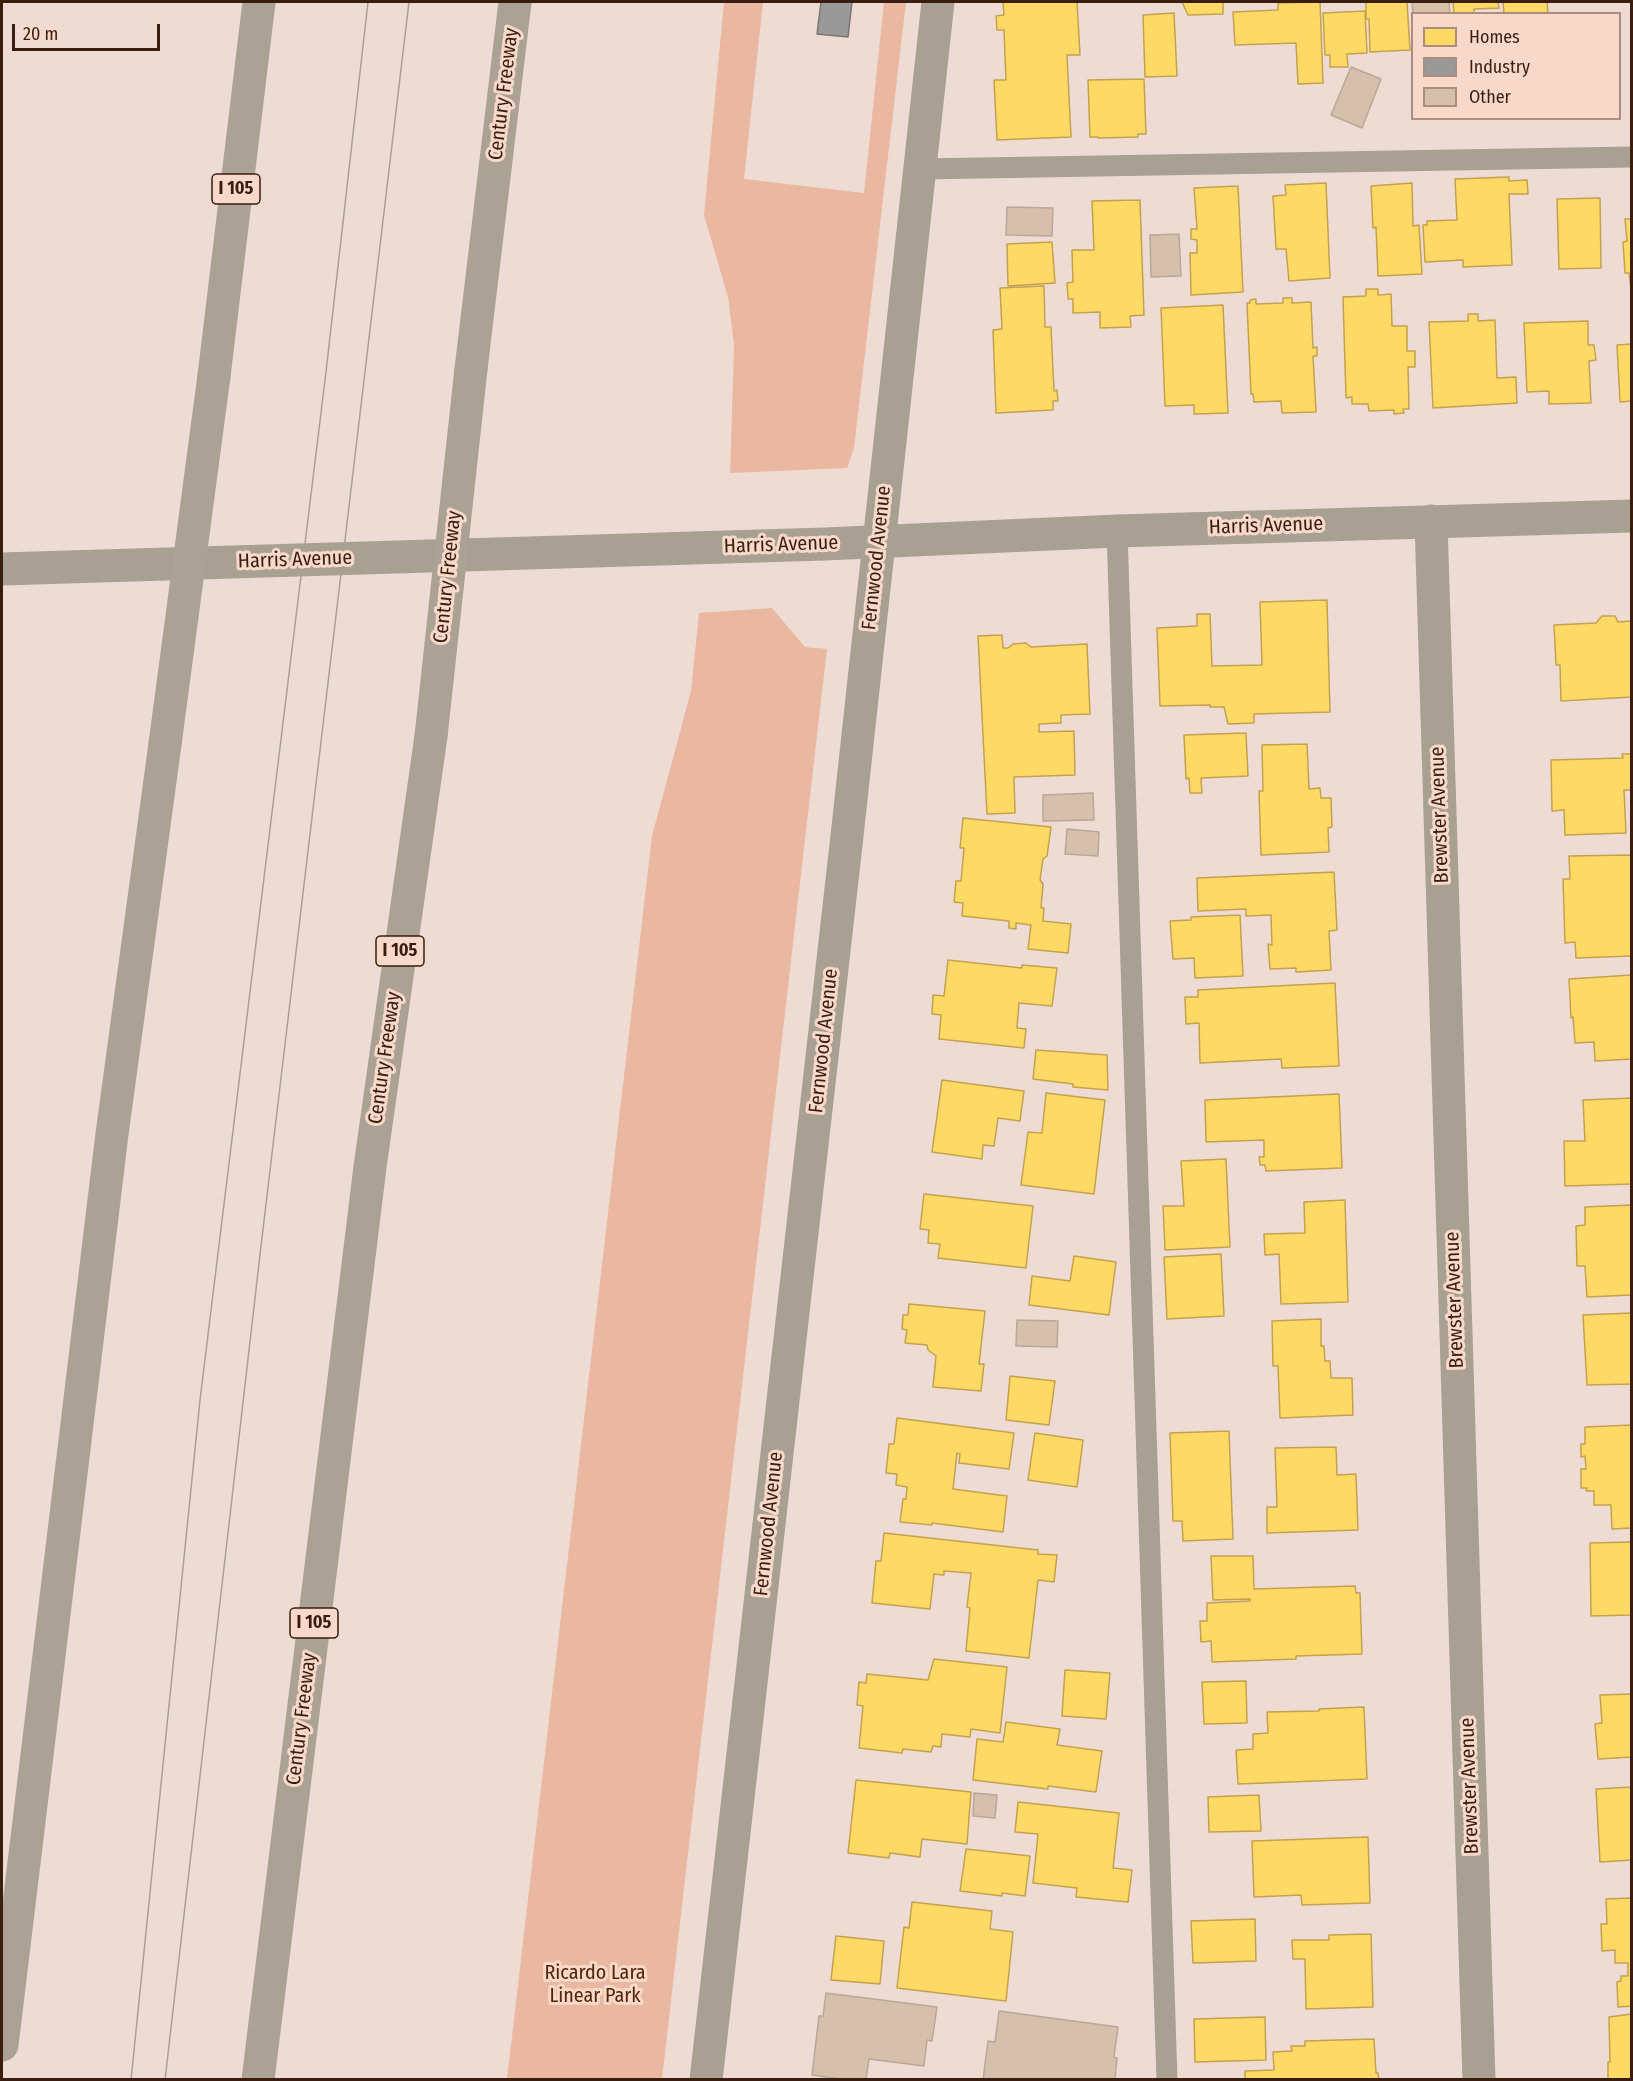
<!DOCTYPE html>
<html>
<head>
<meta charset="utf-8">
<style>
	body { margin:0 }
	#map { position:relative; width:1633px; height:2081px; overflow:hidden; background:#eedcd4; font-family:"Fira Sans Condensed",sans-serif }
	canvas { display:block }
	.frame { position:absolute; inset:0; border:3px solid #391d0e; pointer-events:none }
	.legend { position:absolute; left:1411px; top:12px; width:210px; height:108px; box-sizing:border-box; background:#f8d9c9; border:2px solid #ac8e7e; margin:0; padding:8px 10px; list-style:none; font-size:18px; color:#391d0e }
	.legend li { display:flex; align-items:center; gap:12px; height:30px }
	.legend b { width:30px; border:2px solid #ac8e7e }
	.scale { position:absolute; left:12px; top:24px; width:148px; height:27px; box-sizing:border-box; border:3px solid #391d0e; border-top:0; padding-left:8px; font-size:18px; line-height:21px; white-space:nowrap; color:#391d0e; -webkit-text-stroke:4px #f8d9c9; paint-order:stroke }
</style>
</head>
<body>
<div id="map">
<canvas width="1633" height="2081"></canvas>
<div class="frame"></div>
<ul class="legend">
<li><b style="height:16px;background:#ffd966"></b>Homes</li>
<li><b style="height:16px;background:#999"></b>Industry</li>
<li><b style="height:16px;background:#d6bfab"></b>Other</li>
</ul>
<div class="scale">20 m</div>
</div>
<script>
const ctx = document.querySelector('canvas').getContext('2d');
ctx.lineJoin = 'round';
function fillPath(path, color) {
  ctx.fillStyle = color;
  ctx.fill(path, 'evenodd');
}
function poly(rows) {
  const path = new Path2D();
  for (const r of rows) {
    path.moveTo(r[0], r[1]);
    for (let i = 2; i < r.length; i += 2) path.lineTo(r[i], r[i + 1]);
  }
  return path;
}
function stroke(path, color, width, dash) {
  ctx.strokeStyle = color;
  ctx.lineWidth = width;
  ctx.lineCap = dash ? 'butt' : 'round';
  ctx.setLineDash(dash || []);
  ctx.stroke(path);
}
function write(font, color, halo, rows, align = 'center') {
  ctx.font = font + ' "Fira Sans Condensed",sans-serif';
  ctx.lineWidth = 6;
  ctx.setLineDash([]);
  ctx.textBaseline = 'middle';
  ctx.strokeStyle = halo;
  ctx.fillStyle = color;
  for (const [text, x, y, turn = 0] of rows) {
    ctx.save();
    ctx.translate(x, y);
    ctx.rotate((+turn || 0) * Math.PI / 180);
    ctx.textAlign = isNaN(turn) ? turn : align;
    if (halo) ctx.strokeText(text, 0, 0);
    ctx.fillText(text, 0, 0);
    ctx.restore();
  }
}
const green = poly([
	[724,2,763,2,744,179,864,193,884,2,906,2,854,448,847,468,730,473,734,345,728,297,704,215],
	[772,608,805,647,827,649,662,2079,507,2079,652,836,691,691,699,613]
]);
const homes = poly([
	[1003,2,1077,2,1080,55,1067,55,1071,137,997,140,994,80,1006,80,1004,30,997,30,996,16,1004,15,1003,2],
	[1182,2,1223,2,1223,14,1188,15,1182,2],
	[1320,2,1323,83,1298,84,1296,43,1235,45,1233,12,1278,10,1278,3,1320,2],
	[1366,2,1407,2,1410,50,1370,52,1369,19,1366,19,1366,2],
	[1453,2,1498,2,1499,8,1474,9,1474,14,1454,14,1453,2],
	[1503,2,1547,2,1548,14,1504,14,1503,2],
	[1365,11,1367,53,1347,54,1348,67,1330,67,1330,55,1325,55,1323,13,1365,11],
	[1174,13,1177,76,1145,77,1143,15,1174,13],
	[1144,79,1146,134,1138,134,1138,137,1098,138,1098,137,1090,137,1088,80,1144,79],
	[1509,177,1509,181,1527,180,1528,194,1509,194,1512,265,1463,267,1463,260,1425,262,1423,225,1427,225,1427,221,1457,220,1455,179,1509,177],
	[1326,183,1330,278,1289,281,1286,249,1276,249,1273,196,1286,195,1285,185,1326,183],
	[1412,183,1413,226,1419,225,1422,274,1378,276,1376,227,1373,228,1371,186,1412,183],
	[1238,186,1243,292,1191,295,1190,253,1197,253,1197,240,1191,239,1191,229,1197,229,1194,188,1238,186],
	[1600,198,1601,268,1559,269,1557,199,1600,198],
	[1140,200,1144,315,1130,316,1131,327,1100,328,1100,312,1073,313,1073,299,1068,299,1067,283,1073,282,1072,250,1094,250,1092,201,1140,200],
	[1625,219,1632,219,1632,299,1629,273,1625,273,1623,242,1627,241,1625,219],
	[1052,242,1055,283,1008,286,1007,244,1052,242],
	[1044,286,1045,327,1051,327,1054,391,1057,390,1058,401,1053,401,1053,410,996,413,993,330,1002,329,1000,288,1044,286],
	[1366,289,1378,289,1378,295,1391,294,1392,326,1407,326,1407,351,1415,351,1415,367,1408,367,1409,409,1403,409,1404,413,1394,414,1394,410,1369,411,1368,404,1352,404,1352,397,1346,398,1343,297,1366,296,1366,289],
	[1283,298,1292,298,1292,303,1311,302,1313,348,1317,347,1317,356,1313,356,1316,412,1282,413,1281,401,1254,402,1253,394,1251,394,1247,303,1250,303,1250,300,1256,299,1256,304,1283,303,1283,298],
	[1223,305,1228,413,1194,414,1194,405,1165,406,1161,308,1223,305],
	[1468,314,1478,314,1478,321,1495,320,1497,378,1516,377,1517,403,1433,408,1429,322,1468,321,1468,314],
	[1588,321,1588,345,1594,345,1596,360,1589,361,1591,403,1549,404,1549,391,1527,392,1524,323,1588,321],
	[1632,344,1632,401,1620,402,1617,345,1632,344],
	[1327,600,1330,712,1254,714,1254,723,1228,724,1224,707,1210,707,1210,705,1160,706,1157,628,1197,626,1197,614,1210,614,1212,666,1262,665,1260,602,1327,600],
	[1602,616,1615,616,1618,622,1632,621,1632,697,1561,701,1560,665,1556,665,1554,625,1596,623,1602,616],
	[1002,635,1003,648,1008,648,1013,644,1026,643,1031,647,1087,644,1090,714,1061,715,1061,723,1039,724,1039,732,1074,731,1075,775,1014,777,1015,813,987,814,978,636,1002,635],
	[1246,733,1248,776,1201,778,1202,793,1190,793,1189,778,1186,779,1184,735,1246,733],
	[1307,744,1309,789,1320,788,1321,798,1331,798,1332,827,1328,828,1329,852,1261,855,1259,791,1263,791,1262,745,1307,744],
	[1622,754,1632,754,1632,790,1624,790,1626,833,1565,835,1564,810,1552,811,1551,760,1623,758,1622,754],
	[963,818,1051,827,1047,856,1043,859,1040,880,1043,884,1041,908,1044,908,1043,921,1071,924,1068,953,1028,949,1031,925,1016,923,1016,929,1009,928,1009,921,962,916,963,903,954,902,956,881,961,881,964,848,960,848,963,818],
	[1632,855,1632,956,1576,958,1575,942,1565,943,1563,879,1570,879,1569,856,1632,855],
	[1334,872,1337,930,1329,931,1331,970,1296,972,1296,968,1270,969,1268,944,1272,945,1271,915,1246,916,1246,909,1198,911,1197,878,1334,872],
	[1240,915,1243,976,1195,978,1194,958,1173,959,1170,921,1191,920,1191,917,1240,915],
	[948,960,1022,968,1022,965,1057,968,1052,1006,1019,1003,1017,1028,1026,1029,1024,1048,939,1039,941,1015,932,1014,933,995,944,996,948,960],
	[1632,975,1632,1059,1595,1061,1594,1042,1575,1043,1573,1017,1571,1018,1569,979,1632,975],
	[1335,983,1339,1066,1282,1068,1281,1059,1200,1063,1199,1023,1186,1024,1185,997,1198,997,1198,990,1335,983],
	[1036,1050,1107,1055,1108,1090,1073,1087,1073,1084,1033,1079,1036,1050],
	[942,1080,1024,1091,1020,1121,998,1118,994,1146,983,1145,982,1159,932,1152,942,1080],
	[1046,1093,1105,1100,1094,1194,1021,1185,1028,1132,1042,1133,1046,1093],
	[1339,1094,1342,1168,1266,1171,1265,1165,1260,1165,1259,1157,1264,1157,1264,1140,1206,1142,1205,1100,1339,1094],
	[1632,1098,1632,1184,1565,1186,1564,1141,1585,1141,1583,1100,1632,1098],
	[1226,1159,1230,1247,1165,1250,1163,1206,1184,1206,1181,1161,1226,1159],
	[924,1194,1033,1206,1026,1268,938,1258,940,1244,928,1243,929,1230,920,1229,924,1194],
	[1345,1200,1348,1302,1281,1304,1279,1254,1265,1255,1264,1234,1305,1233,1304,1202,1345,1200],
	[1632,1205,1632,1295,1587,1297,1585,1266,1577,1266,1576,1226,1585,1225,1585,1207,1632,1205],
	[1221,1254,1224,1316,1167,1319,1164,1257,1221,1254],
	[1074,1256,1116,1262,1109,1315,1029,1305,1032,1276,1070,1281,1074,1256],
	[909,1304,985,1311,979,1364,984,1364,981,1391,933,1387,936,1356,928,1350,927,1345,905,1343,907,1330,902,1329,903,1315,908,1315,909,1304],
	[1632,1313,1632,1384,1587,1385,1583,1315,1632,1313],
	[1321,1319,1321,1346,1324,1346,1325,1361,1330,1361,1331,1378,1352,1378,1353,1415,1280,1418,1278,1366,1273,1366,1272,1321,1321,1319],
	[1010,1376,1055,1381,1049,1425,1006,1420,1010,1376],
	[897,1418,1014,1433,1009,1469,959,1463,960,1454,957,1453,953,1489,1007,1496,1003,1532,932,1523,932,1525,900,1522,903,1499,906,1499,907,1487,896,1485,897,1474,886,1473,889,1444,894,1444,897,1418],
	[1632,1425,1632,1528,1612,1529,1611,1505,1594,1505,1594,1491,1586,1491,1587,1488,1581,1488,1581,1469,1586,1469,1585,1456,1581,1457,1581,1444,1585,1444,1585,1427,1632,1425],
	[1229,1431,1233,1539,1183,1541,1182,1521,1173,1521,1170,1433,1229,1431],
	[1035,1433,1083,1440,1077,1487,1028,1480,1035,1433],
	[1336,1447,1337,1475,1356,1474,1358,1530,1267,1533,1267,1507,1277,1507,1275,1448,1336,1447],
	[884,1533,1038,1550,1038,1554,1057,1555,1054,1582,1038,1580,1029,1658,966,1651,970,1608,967,1607,971,1573,944,1571,944,1575,934,1574,930,1609,872,1603,876,1561,881,1561,884,1533],
	[1632,1542,1632,1615,1591,1616,1590,1543,1632,1542],
	[1211,1556,1253,1556,1254,1589,1355,1586,1356,1593,1360,1593,1362,1654,1296,1656,1296,1659,1212,1662,1211,1641,1201,1642,1200,1621,1207,1621,1207,1603,1250,1601,1250,1599,1213,1600,1211,1556],
	[934,1659,1007,1667,1000,1733,971,1729,970,1737,942,1734,941,1747,933,1746,931,1752,903,1749,902,1753,859,1748,863,1706,857,1705,859,1682,866,1683,867,1674,928,1680,934,1659],
	[1065,1670,1110,1673,1106,1719,1062,1716,1065,1670],
	[1246,1681,1247,1723,1204,1724,1202,1682,1246,1681],
	[1632,1694,1632,1757,1598,1759,1595,1724,1602,1723,1600,1695,1632,1694],
	[1364,1707,1367,1779,1238,1784,1236,1750,1253,1749,1253,1734,1268,1733,1267,1712,1319,1711,1319,1709,1364,1707],
	[1006,1722,1060,1729,1057,1745,1102,1751,1096,1792,1048,1786,1048,1789,973,1780,977,1739,1003,1742,1006,1722],
	[856,1780,971,1792,967,1844,922,1839,920,1857,890,1853,889,1858,848,1853,856,1780],
	[1632,1787,1632,1860,1600,1862,1596,1789,1632,1787],
	[1259,1795,1261,1831,1209,1832,1208,1797,1259,1795],
	[1018,1802,1119,1813,1113,1868,1132,1870,1128,1902,1076,1897,1077,1888,1033,1883,1038,1834,1015,1832,1018,1802],
	[1368,1837,1370,1903,1302,1905,1301,1895,1254,1897,1252,1841,1368,1837],
	[966,1849,1030,1856,1025,1896,1002,1893,1002,1896,960,1891,966,1849],
	[1632,1898,1632,2006,1618,2007,1617,1982,1621,1981,1621,1976,1628,1976,1628,1963,1615,1963,1615,1950,1602,1951,1601,1924,1607,1924,1606,1899,1632,1898],
	[912,1902,992,1911,990,1929,1013,1932,1006,2001,897,1988,904,1927,909,1928,912,1902],
	[1255,1919,1256,1961,1193,1963,1191,1921,1255,1919],
	[1371,1934,1373,2007,1306,2009,1305,1959,1293,1959,1292,1940,1329,1940,1329,1935,1371,1934],
	[836,1936,884,1941,880,1984,831,1980,836,1936],
	[1632,2014,1632,2080,1608,2080,1608,2062,1610,2062,1609,2017,1632,2014],
	[1265,2017,1266,2060,1195,2062,1194,2019,1265,2017],
	[1374,2039,1376,2073,1378,2073,1379,2080,1245,2080,1245,2071,1274,2070,1273,2052,1292,2051,1291,2046,1305,2046,1305,2041,1374,2039]
]);
const industry = poly([
	[821,2,852,2,848,37,817,34,821,2]
]);
const building = poly([
	[1412,2,1449,2,1450,14,1413,14,1412,2],
	[1351,67,1381,79,1362,128,1331,115,1351,67],
	[1007,207,1053,208,1052,236,1006,235,1007,207],
	[1179,234,1181,276,1151,277,1150,235,1179,234],
	[1093,793,1094,820,1043,821,1043,795,1093,793],
	[1067,829,1099,832,1098,856,1065,854,1067,829],
	[1017,1320,1058,1321,1057,1347,1016,1346,1017,1320],
	[974,1793,997,1795,995,1818,973,1816,974,1793],
	[826,1993,937,2007,932,2041,927,2040,924,2066,869,2059,866,2080,847,2080,812,2075,819,2016,823,2016,826,1993],
	[999,2011,1118,2027,1114,2057,1117,2058,1115,2080,983,2080,988,2041,995,2042,999,2011]
]);
const service = poly([
	[920,169,1632,157],
	[1117,531,1167,2080]
]);
const minor = poly([
	[1431,521,1479,2080]
]);
const tertiary = poly([
	[2,569,825,544,1117,531,1632,516],
	[706,2080,847,836,938,2]
]);
const motorway = poly([
	[471,369,515,2],
	[214,376,259,2],
	[2,2045,112,1134,165,744],
	[258,2080,370,1167,431,736]
]);
const tram = poly([
	[131,2080,200,1400,326,372,368,2],
	[165,2080,261,1246,409,2]
]);
const motorwayBridge = poly([
	[431,736,471,369],
	[165,744,214,376]
]);
const shields = [
	[236,189,48],
	[400,951,48],
	[314,1623,48]
];
const shieldNames = [
	["I 105",236,189],
	["I 105",400,951],
	["I 105",314,1623]
];
const streetNames = [
	["Century Freeway",504,94,-83],
	["Harris Avenue",1266,526,-2],
	["Harris Avenue",781,545,-2],
	["Fernwood Avenue",877,558,-84],
	["Harris Avenue",295,560,-2],
	["Century Freeway",448,577,-84],
	["Brewster Avenue",1440,815,-92],
	["Fernwood Avenue",824,1041,-84],
	["Century Freeway",385,1058,-82],
	["Brewster Avenue",1455,1300,-92],
	["Fernwood Avenue",769,1524,-84],
	["Century Freeway",302,1719,-83],
	["Brewster Avenue",1470,1786,-92]
];
const parkNames = [
	["Ricardo Lara",595,1973],
	["Linear Park",595,1996]
];
fillPath(green, '#eab8a0');
fillPath(homes, '#ffd966');
stroke(homes, '#c4a14c', 1.5);
fillPath(industry, '#999');
stroke(industry, '#7c746f', 1.5);
fillPath(building, '#d6bfab');
stroke(building, '#baa798', 1.5);
stroke(service, '#a8a093', 21);
stroke(minor, '#a8a093', 33);
stroke(tertiary, '#a8a093', 33);
stroke(motorway, '#aba194', 33);
stroke(tram, '#a9a094', 1.5);
stroke(motorwayBridge, '#aba194', 33);
for (const [x, y, w] of shields) {
  const box = new Path2D();
  box.roundRect(x - w / 2, y - 15, w, 30, 4.5);
  ctx.fillStyle = '#f8d9c9';
  ctx.fill(box);
  stroke(box, '#391d0e', 1.5);
}
write('bold 18px', '#391d0e', null, shieldNames);
write('20px', '#391d0e', '#f8d9c9', streetNames);
write('20px', '#522408', '#f8d9c9', parkNames);
</script>
</body>
</html>
